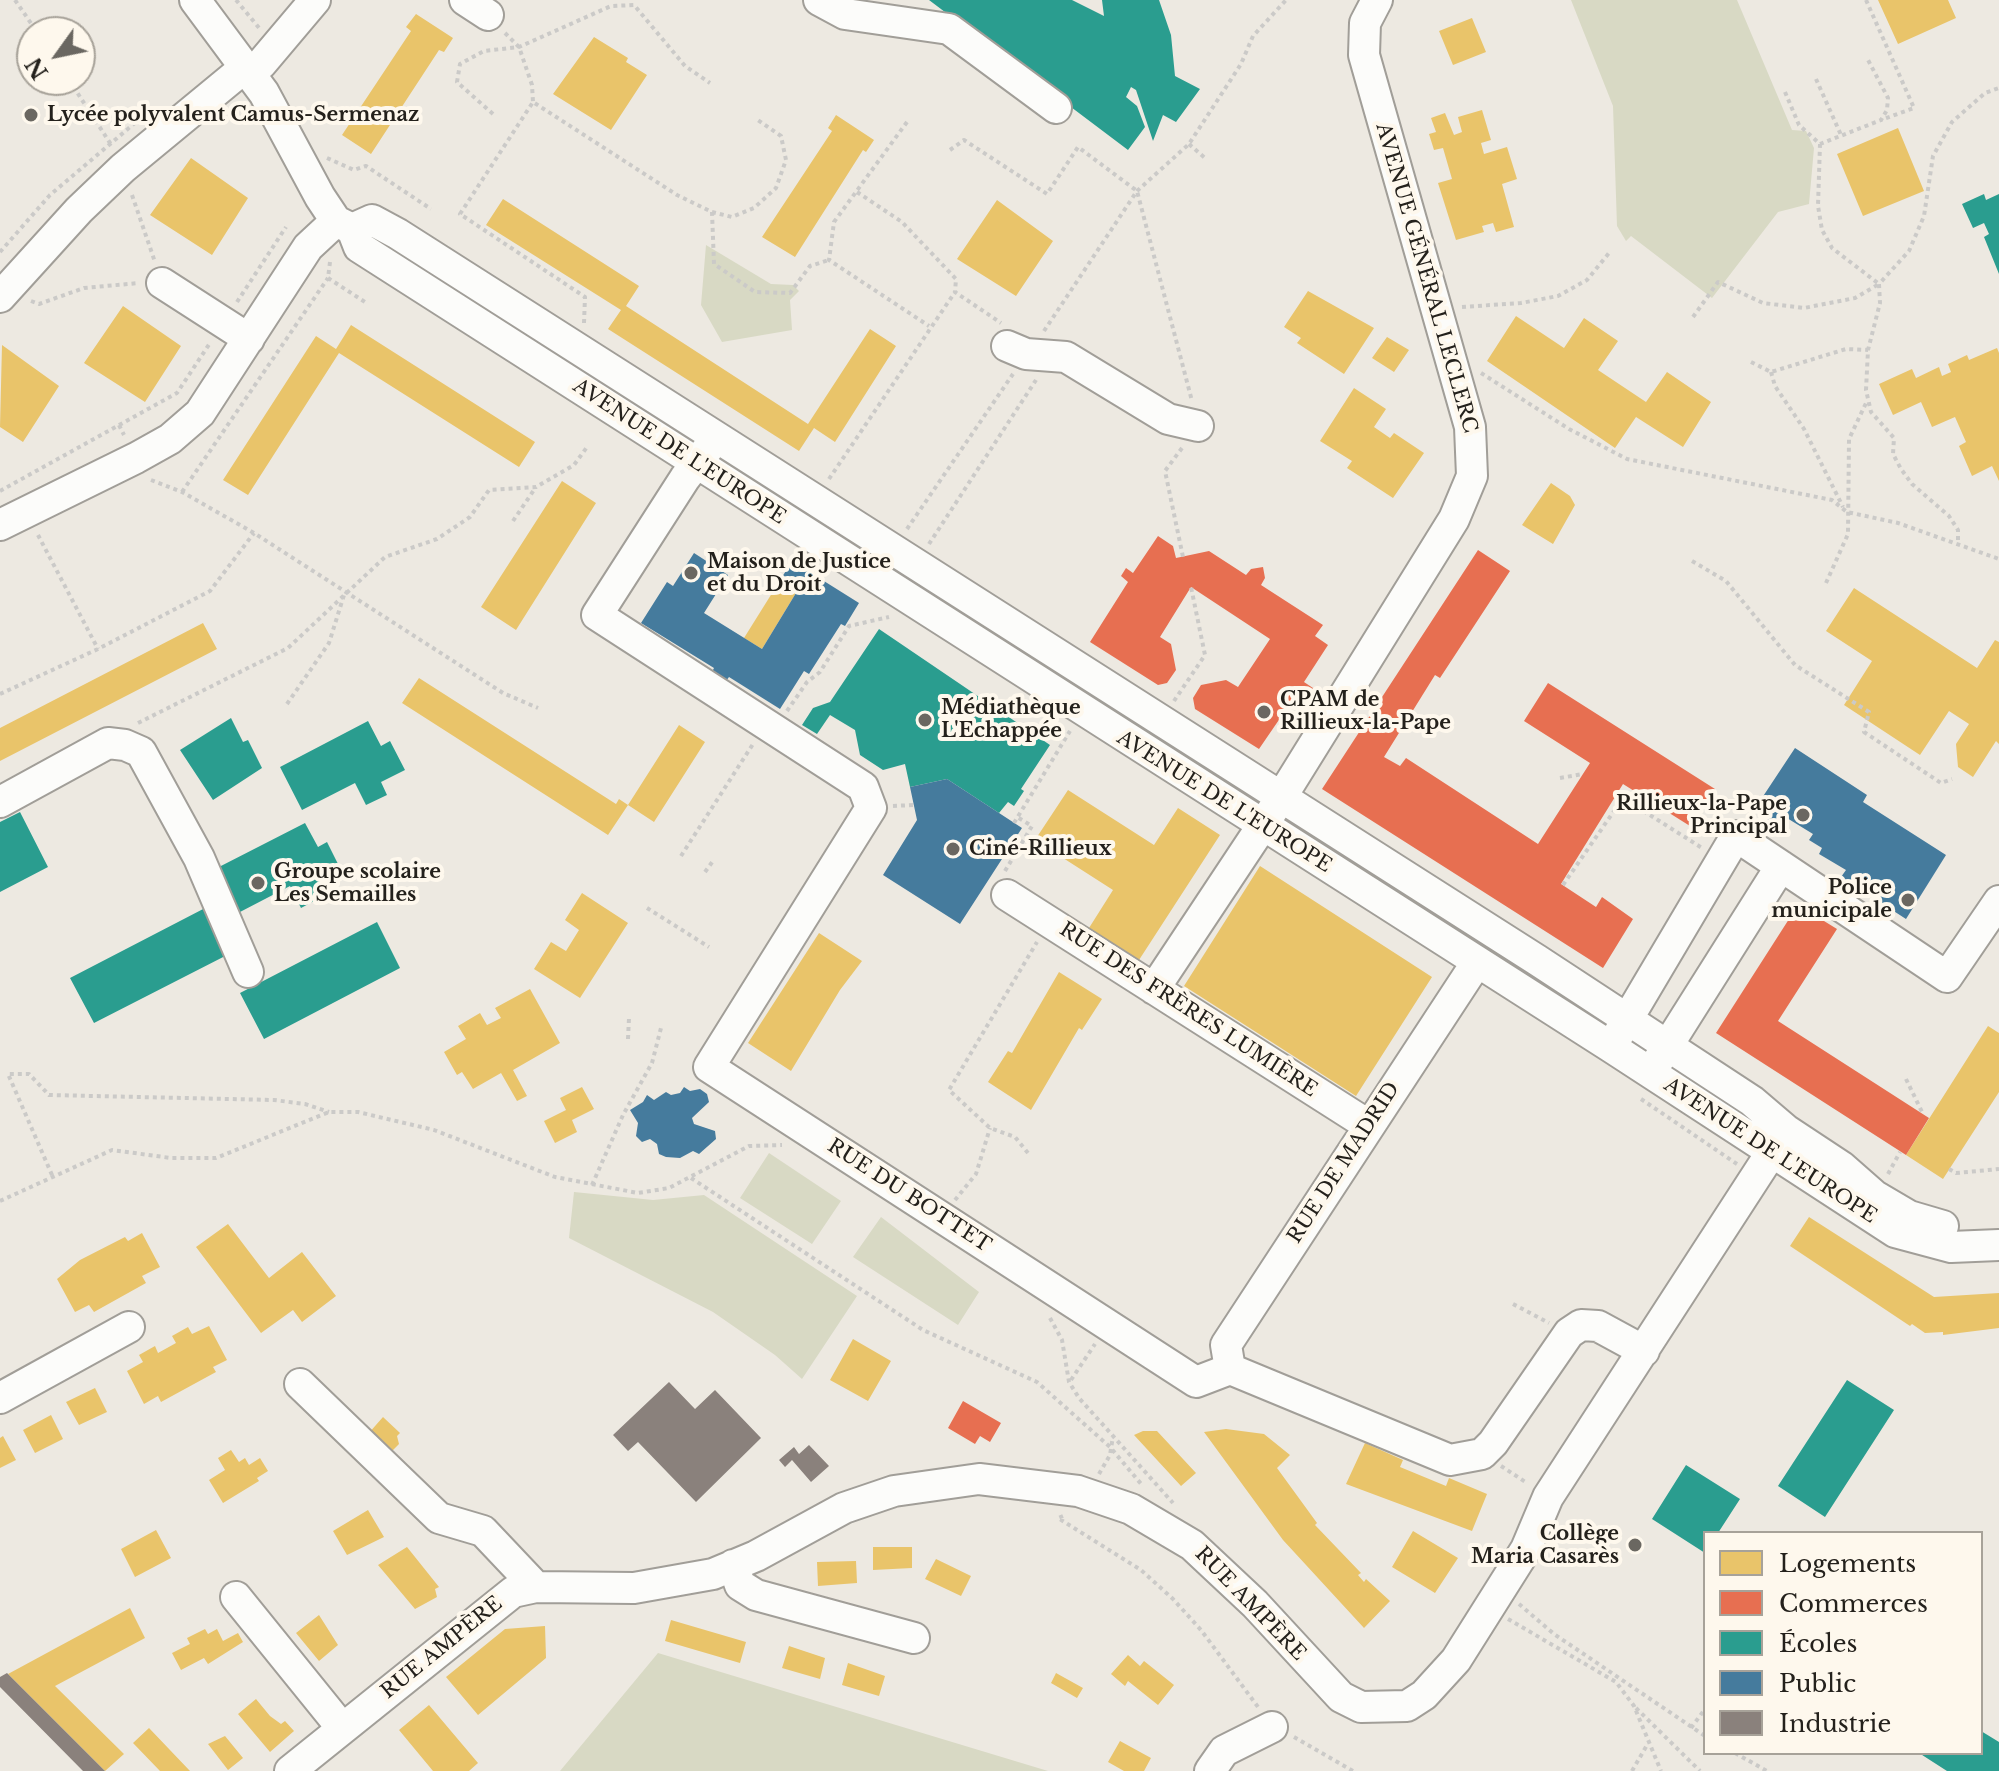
<!DOCTYPE html>
<html>
<head>
<meta charset="utf-8">
<style>
	body { margin:0 }
	#map { position:relative; width:1999px; height:1771px; overflow:hidden; background:#ede9e1; font-family:"Libre Baskerville",serif }
	canvas { display:block }
	.legend { position:absolute; left:1703px; top:1531px; width:280px; height:224px; box-sizing:border-box; background:#fef8ed; border:2px solid #a7a299; margin:0; padding:10px 14px; list-style:none; font-size:24px; color:#24211c }
	.legend li { display:flex; align-items:center; gap:16px; height:40px }
	.legend b { width:40px; border:2px solid #a7a299 }
	.north { position:absolute; left:16px; top:16px; width:80px; height:80px; box-sizing:border-box; background:#fef8ed; border:2px solid #a7a299; border-radius:50%; rotate:237deg; font-size:22px; font-weight:700; line-height:32px; text-align:center; color:#24211c }
	.north::after { content:''; display:block; margin:auto; width:28px; height:36px; background:#6a6761; clip-path:polygon(50% 0,100% 100%,50% 72%,0 100%) }
</style>
</head>
<body>
<div id="map">
<canvas width="1999" height="1771"></canvas>
<ul class="legend">
<li><b style="height:22px;background:#e9c46a"></b>Logements</li>
<li><b style="height:22px;background:#e76f51"></b>Commerces</li>
<li><b style="height:22px;background:#2a9d8f"></b>Écoles</li>
<li><b style="height:22px;background:#457b9d"></b>Public</li>
<li><b style="height:22px;background:#8a817c"></b>Industrie</li>
</ul>
<div class="north">N</div>
</div>
<script>
const ctx = document.querySelector('canvas').getContext('2d');
ctx.lineJoin = 'round';
function fillPath(path, color) {
  ctx.fillStyle = color;
  ctx.fill(path, 'evenodd');
}
function poly(rows) {
  const path = new Path2D();
  for (const r of rows) {
    path.moveTo(r[0], r[1]);
    for (let i = 2; i < r.length; i += 2) path.lineTo(r[i], r[i + 1]);
  }
  return path;
}
function stroke(path, color, width, dash) {
  ctx.strokeStyle = color;
  ctx.lineWidth = width;
  ctx.lineCap = dash ? 'butt' : 'round';
  ctx.setLineDash(dash || []);
  ctx.stroke(path);
}
function write(font, color, halo, rows, align = 'center') {
  ctx.font = font + ' "Libre Baskerville",serif';
  ctx.lineWidth = 8;
  ctx.setLineDash([]);
  ctx.textBaseline = 'middle';
  ctx.strokeStyle = halo;
  ctx.fillStyle = color;
  for (const [text, x, y, turn = 0] of rows) {
    ctx.save();
    ctx.translate(x, y);
    ctx.rotate((+turn || 0) * Math.PI / 180);
    ctx.textAlign = isNaN(turn) ? turn : align;
    if (halo) ctx.strokeText(text, 0, 0);
    ctx.fillText(text, 0, 0);
    ctx.restore();
  }
}
const green = poly([
	[1571,0,1737,0,1792,130,1806,131,1814,148,1809,204,1778,212,1712,298,1631,236,1626,241,1617,226,1613,106],
	[706,245,771,284,793,285,799,291,790,300,792,330,722,342,701,305],
	[769,1153,841,1201,812,1244,740,1198],
	[574,1192,653,1200,704,1195,857,1296,802,1379,775,1355,713,1312,569,1238],
	[881,1217,979,1292,958,1325,853,1257],
	[658,1653,1048,1771,560,1771]
]);
const homes = poly([
	[1878,0,1948,0,1956,18,1898,44],
	[416,14,453,38,444,52,439,50,371,154,342,135,411,31,406,27],
	[1472,18,1486,52,1453,65,1439,31],
	[594,37,628,58,626,62,647,75,611,130,553,94],
	[1482,110,1491,140,1481,143,1484,154,1507,147,1517,179,1502,184,1514,227,1496,232,1493,223,1482,226,1484,232,1456,240,1438,183,1452,179,1443,148,1434,150,1429,134,1436,132,1431,118,1445,113,1454,135,1462,132,1458,117],
	[836,115,874,140,866,152,863,150,795,257,762,237,832,131,828,128],
	[1898,128,1924,191,1863,216,1837,154],
	[191,158,248,198,212,255,150,215],
	[503,199,639,286,626,306,808,424,870,329,896,346,835,442,814,428,799,451,608,329,621,310,486,225],
	[997,200,1053,241,1016,296,957,259],
	[1308,291,1374,328,1344,374,1297,343,1301,338,1284,327],
	[123,306,181,346,145,402,84,363],
	[1516,316,1564,348,1584,318,1618,341,1598,370,1646,402,1667,372,1711,402,1683,447,1636,417,1615,448,1487,361],
	[351,325,535,442,519,467,339,353,248,495,223,480,316,336,336,349],
	[1387,337,1409,350,1394,372,1372,358],
	[2,345,59,386,23,442,0,427],
	[1997,348,1999,353,1999,481,1992,466,1972,476,1959,446,1966,442,1955,417,1932,427,1921,402,1893,415,1879,384,1912,369,1916,378,1939,367,1942,376,1951,372,1948,364,1967,355,1969,360],
	[1354,388,1386,409,1374,427,1390,438,1394,433,1424,453,1393,498,1347,468,1352,461,1320,441],
	[562,481,596,503,516,630,481,607],
	[1551,483,1570,496,1575,505,1553,544,1522,525],
	[779,582,796,593,762,649,744,638],
	[1854,588,1977,668,1995,640,1999,642,1999,744,1996,741,1973,777,1958,767,1956,744,1969,724,1949,711,1920,755,1844,705,1872,661,1826,631],
	[203,623,217,649,0,761,0,728],
	[419,678,616,804,619,799,628,805,679,725,705,742,654,822,628,805,608,835,402,703],
	[1068,790,1154,845,1178,808,1220,835,1139,960,1089,928,1113,890,1035,840],
	[1260,866,1432,977,1356,1096,1184,986],
	[582,893,628,923,580,998,534,969,551,942,566,951,579,930,565,920],
	[819,933,862,961,840,990,791,1071,748,1043],
	[1059,972,1102,999,1082,1030,1079,1028,1031,1110,988,1082,1008,1051,1012,1053],
	[530,989,560,1043,513,1070,527,1096,517,1101,501,1073,473,1089,462,1072,457,1075,444,1052,466,1039,458,1026,480,1013,487,1025,501,1018,495,1008],
	[1988,1026,1999,1033,1999,1092,1943,1179,1906,1155],
	[582,1087,594,1109,572,1120,577,1132,555,1143,544,1121,566,1110,560,1098],
	[1809,1217,1934,1297,1999,1293,1999,1328,1943,1335,1943,1332,1925,1333,1912,1324,1910,1326,1790,1246],
	[228,1224,269,1278,302,1252,336,1296,302,1322,293,1310,261,1333,196,1247],
	[142,1233,160,1267,142,1276,146,1283,94,1312,89,1305,75,1312,57,1279,80,1260,125,1237,128,1241],
	[209,1326,227,1360,213,1367,216,1372,161,1402,158,1396,144,1404,127,1371,143,1362,139,1355,155,1346,158,1353,176,1343,172,1336,188,1327,192,1334],
	[853,1339,891,1361,868,1401,830,1380],
	[95,1388,107,1412,79,1425,66,1402],
	[51,1415,63,1439,35,1453,23,1430],
	[383,1417,400,1433,397,1436,399,1444,389,1454,368,1434],
	[1226,1429,1264,1434,1290,1455,1277,1468,1317,1523,1315,1525,1361,1573,1358,1575,1364,1582,1366,1579,1390,1601,1364,1628,1283,1540,1204,1432],
	[1143,1431,1157,1431,1196,1473,1181,1486,1134,1435],
	[3,1436,16,1460,0,1468,0,1438],
	[1365,1443,1403,1460,1400,1467,1446,1486,1449,1478,1487,1494,1472,1531,1346,1484],
	[231,1450,239,1462,245,1458,249,1465,260,1458,268,1471,257,1478,259,1481,223,1503,209,1480,225,1470,218,1458],
	[368,1510,384,1537,347,1555,333,1531],
	[156,1530,171,1558,135,1577,121,1549],
	[1413,1531,1458,1558,1435,1593,1392,1567],
	[407,1547,439,1587,435,1589,437,1597,415,1609,378,1565],
	[873,1547,912,1547,912,1568,873,1570],
	[936,1559,971,1576,961,1596,925,1579],
	[856,1561,857,1583,818,1586,817,1562],
	[130,1608,145,1638,55,1686,124,1754,105,1771,8,1674],
	[319,1615,338,1645,319,1661,296,1633],
	[671,1620,746,1642,740,1663,665,1641],
	[545,1626,546,1658,478,1715,446,1677,505,1629],
	[205,1629,208,1634,217,1629,223,1641,238,1633,243,1642,208,1664,204,1658,181,1670,172,1653,190,1644,187,1638],
	[789,1646,825,1658,820,1679,782,1668],
	[1128,1655,1140,1666,1144,1661,1174,1685,1158,1705,1128,1681,1125,1686,1111,1674],
	[848,1663,885,1676,879,1696,842,1685],
	[1056,1673,1083,1688,1077,1698,1051,1683],
	[256,1699,270,1716,281,1724,285,1721,294,1731,270,1752,238,1714],
	[429,1705,478,1763,469,1771,433,1771,399,1730],
	[149,1728,190,1771,160,1771,133,1743],
	[225,1736,243,1758,228,1770,208,1744],
	[1120,1741,1151,1758,1144,1771,1124,1771,1108,1762]
]);
const shops = poly([
	[1158,536,1173,546,1176,558,1209,551,1246,575,1251,569,1263,567,1265,578,1261,585,1323,625,1315,636,1328,645,1304,682,1313,688,1306,697,1298,692,1259,749,1195,709,1193,698,1201,685,1226,680,1238,687,1270,639,1191,587,1160,637,1171,644,1176,670,1167,683,1158,685,1090,642,1128,582,1121,576,1126,568,1133,573],
	[1478,550,1510,571,1440,678,1435,675,1384,757,1400,766,1406,758,1538,844,1590,763,1524,721,1548,683,1715,789,1690,826,1623,784,1561,884,1596,907,1602,897,1633,919,1603,968,1322,789],
	[1798,905,1837,929,1778,1021,1929,1118,1906,1155,1716,1033],
	[963,1401,1001,1423,990,1442,980,1436,975,1444,948,1428]
]);
const schools = poly([
	[929,0,1072,0,1104,16,1102,0,1159,0,1171,35,1175,76,1200,89,1176,122,1163,115,1153,141,1136,90,1131,87,1126,97,1137,106,1145,127,1128,150],
	[1984,194,1986,200,1999,194,1999,274,1984,237,1989,234,1984,223,1973,228,1962,204],
	[879,629,1050,745,1021,789,1024,791,1014,806,1008,802,999,813,947,779,910,787,905,764,883,770,860,755,855,730,830,715,817,734,802,725,813,708,830,702],
	[231,718,243,742,248,740,262,768,213,800,180,750],
	[368,721,381,746,390,741,405,770,381,782,387,795,366,805,355,783,302,810,280,767],
	[20,812,48,867,0,892,0,822],
	[305,823,318,847,327,842,342,872,323,881,329,893,301,908,290,886,240,912,217,868],
	[207,907,231,953,94,1023,70,978],
	[377,922,400,968,264,1039,240,993],
	[1847,1380,1894,1410,1825,1517,1778,1486],
	[1686,1465,1740,1499,1718,1533,1705,1533,1705,1553,1652,1519],
	[1981,1731,1999,1742,1999,1771,1947,1771,1919,1753,1981,1753]
]);
const public = poly([
	[694,553,728,575,704,613,762,649,796,593,779,582,792,561,859,603,845,626,841,624,809,674,804,671,780,709,729,677,726,681,712,672,714,668,641,623,667,582,673,586],
	[1795,748,1867,795,1863,802,1946,855,1906,919,1841,877,1846,870,1819,854,1822,848,1809,840,1813,834,1782,815,1775,824,1754,810],
	[947,779,1022,828,960,924,883,875,917,820,910,787],
	[684,1087,690,1091,700,1089,707,1094,709,1102,692,1118,694,1124,715,1131,716,1139,699,1154,693,1151,680,1158,666,1157,659,1154,657,1144,650,1139,642,1142,636,1136,638,1123,630,1110,643,1102,647,1095,654,1100,666,1092,671,1095,680,1093]
]);
const industry = poly([
	[669,1382,695,1409,715,1390,761,1438,696,1502,638,1442,628,1451,613,1435],
	[809,1445,829,1466,811,1482,792,1460,785,1467,779,1460,794,1447,799,1454],
	[7,1673,105,1771,83,1771,0,1687,0,1677]
]);
const path = poly([
	[15,0,37,32],
	[236,0,260,29],
	[1866,0,1914,108,1881,120],
	[505,33,519,47,532,85,533,102],
	[1816,79,1841,135],
	[69,80,112,146],
	[1785,92,1799,125,1820,144,1881,120,1887,110,1888,98,1867,58],
	[493,114,457,82,460,64,484,51,519,47,611,6,634,5,685,66,710,83],
	[907,122,834,222,829,260,929,326],
	[1189,144,1205,158],
	[950,150,964,140,1047,194,1078,147,1137,191,1192,401],
	[327,158,354,170,366,166,431,209],
	[857,192,902,222,956,279,955,292,1001,323],
	[132,195,155,262],
	[712,212,732,217,754,208,776,188,786,160,781,136,755,118],
	[0,252,50,195,149,111],
	[330,262,328,278,368,304],
	[31,301,39,304,84,288,139,283],
	[237,302,286,227],
	[1462,307,1521,303,1558,296,1587,280,1609,253],
	[1693,317,1718,282,1763,303,1804,308,1855,298,1879,284,1832,248,1822,230,1818,206,1820,144],
	[584,323,585,297,460,214,533,102,677,195,712,212,714,264,755,292,790,293,810,266,829,260],
	[1044,331,1137,191,1189,144,1241,64,1253,36,1286,0],
	[1751,362,1771,372,1846,349,1868,350],
	[1771,372,1775,386,1804,429,1843,507],
	[1481,373,1569,429,1627,459,1832,500,1847,512,1898,523,1999,559],
	[119,425,124,435],
	[1182,448,1165,471,1183,557],
	[829,479,955,292],
	[151,480,182,492,254,533,503,693,538,708],
	[0,491,177,393,210,343],
	[182,492,328,278],
	[513,521,536,487],
	[907,529,1013,374],
	[38,535,98,649],
	[1958,540,1958,530,1949,516,1912,484,1901,469,1893,454,1894,438,1871,412,1866,390,1868,350,1880,303,1879,284,1909,251,1924,216,1933,156,1952,122,1985,93,1999,88],
	[929,544,1036,380],
	[1692,561,1726,581,1795,665,1869,712,1864,732,1941,783,1952,779],
	[1826,583,1848,534,1849,439,1867,401],
	[0,694,98,649,210,591,254,533],
	[1174,701,1205,655,1191,587],
	[287,704,329,643,344,595],
	[787,711,807,682,820,672,849,626,889,617],
	[138,723,288,648,385,557,437,539,470,517,489,490,536,487,574,465,587,447],
	[1560,778,1583,774],
	[1623,798,1702,848],
	[893,806,913,805],
	[1014,823,1070,731],
	[681,856,753,744],
	[1005,871,1032,826,1017,817],
	[705,872,713,861],
	[1563,885,1623,798,1617,794],
	[647,908,709,947],
	[628,1039,629,1018],
	[1906,1079,1923,1114],
	[1641,1099,1737,1164],
	[1028,1153,1015,1137,990,1128,949,1090,1037,942],
	[1949,1169,1956,1173,1999,1169],
	[1888,1174,1900,1152],
	[52,1175,8,1074,29,1074,49,1095,274,1100,305,1104,329,1112],
	[691,1178,923,1330,1037,1382,1110,1447,1142,1485],
	[592,1185,623,1115,652,1063,661,1028],
	[955,1200,976,1174,990,1128],
	[0,1201,112,1150,171,1158,216,1158,329,1112,358,1112,434,1130,555,1177,638,1193,669,1188,749,1146,782,1145],
	[1513,1304,1549,1323],
	[1050,1318,1062,1340,1069,1382,1079,1398,1173,1503],
	[1071,1380,1095,1344],
	[1501,1466,1527,1483],
	[1099,1474,1110,1455,1113,1436],
	[1063,1516,1058,1518,1141,1570,1173,1599,1201,1630,1258,1707],
	[1519,1604,1554,1634,1705,1736],
	[1508,1619,1616,1682,1634,1706,1661,1771],
	[1636,1708,1700,1771],
	[1691,1728,1705,1709],
	[1294,1737,1353,1771],
	[1735,1753,1767,1771],
	[1632,1771,1647,1745]
]);
const minor = poly([
	[195,0,264,93,320,197,336,221,352,229,359,247,1611,1047,1895,1232,1951,1247,1999,1245],
	[465,0,488,15],
	[819,0,845,14,949,29,1056,108],
	[352,229,372,220,398,234,1537,960,1752,1101,1786,1130,1842,1167,1875,1196,1909,1216,1943,1226],
	[162,283,249,339],
	[0,297,79,210,123,168,237,74,261,64,315,0],
	[1007,346,1026,354,1066,357,1168,419,1198,426],
	[716,438,685,478,597,615,863,787,871,808,709,1067,1196,1382,1230,1369,1450,1460,1482,1454,1493,1443,1569,1333,1581,1325,1598,1326,1644,1351],
	[0,525,136,458,170,439,200,413,308,247,336,221],
	[0,802,108,743,125,745,141,752,199,858,248,972],
	[1007,895,1368,1125],
	[1154,989,1282,796,1454,519,1472,476,1470,427,1364,55,1365,23,1377,0],
	[1618,1035,1736,836,1947,977,1999,901],
	[1656,1064,1781,866],
	[1230,1369,1226,1345,1477,962],
	[300,1384,439,1518,483,1531,536,1587],
	[0,1398,129,1327],
	[733,1565,740,1585,756,1595,914,1638],
	[236,1597,342,1728],
	[290,1771,513,1592,536,1587,634,1588,713,1574,756,1556,844,1508,894,1491,979,1479,1078,1491,1131,1509,1192,1545,1255,1604,1341,1697,1361,1707,1407,1706,1424,1695,1456,1660,1526,1549,1548,1497,1786,1130],
	[1210,1771,1224,1751,1272,1727]
]);
const markers = [
	[31,115,8,"#6a6761"],
	[691,573,8,"#6a6761"],
	[1264,712,8,"#6a6761"],
	[925,720,8,"#6a6761"],
	[1803,815,8,"#6a6761"],
	[953,849,8,"#6a6761"],
	[258,883,8,"#6a6761"],
	[1908,900,8,"#6a6761"],
	[1635,1545,8,"#6a6761"]
];
const poiNames = [
	["Lycée polyvalent Camus-Sermenaz",47,115],
	["Maison de Justice",707,562],
	["et du Droit",707,585],
	["CPAM de",1280,700],
	["Rillieux-la-Pape",1280,723],
	["Médiathèque",941,708],
	["L'Echappée",941,731],
	["Rillieux-la-Pape",1787,804,"right"],
	["Principal",1787,827,"right"],
	["Ciné-Rillieux",969,849],
	["Groupe scolaire",274,872],
	["Les Semailles",274,895],
	["Police",1892,888,"right"],
	["municipale",1892,911,"right"],
	["Collège",1619,1534,"right"],
	["Maria Casarès",1619,1557,"right"]
];
const streetNames = [
	["AVENUE GÉNÉRAL LECLERC",1426,278,74],
	["AVENUE DE L'EUROPE",679,452,33],
	["AVENUE DE L'EUROPE",1224,802,32],
	["RUE DES FRÈRES LUMIÈRE",1188,1010,33],
	["AVENUE DE L'EUROPE",1770,1151,33],
	["RUE DE MADRID",1344,1163,-57],
	["RUE DU BOTTET",909,1196,33],
	["RUE AMPÈRE",1250,1604,46],
	["RUE AMPÈRE",442,1648,-39]
];
fillPath(green, '#d8d9c4');
fillPath(homes, '#e9c46a');
fillPath(shops, '#e76f51');
fillPath(schools, '#2a9d8f');
fillPath(public, '#457b9d');
fillPath(industry, '#8a817c');
stroke(minor, '#a19e98', 34);
stroke(path, '#cbcac8', 4, [4, 4]);
stroke(minor, '#fcfcfa', 30);
for (const [x, y, r, color] of markers) {
  const dot = new Path2D();
  dot.arc(x, y, r, 0, 2 * Math.PI);
  ctx.fillStyle = color;
  ctx.fill(dot);
  stroke(dot, '#fef8ed', 3);
}
write('bold 20px', '#24211c', '#fef8ed', poiNames, 'left');
write('20px', '#24211c', '#fef8ed', streetNames);
</script>
</body>
</html>
